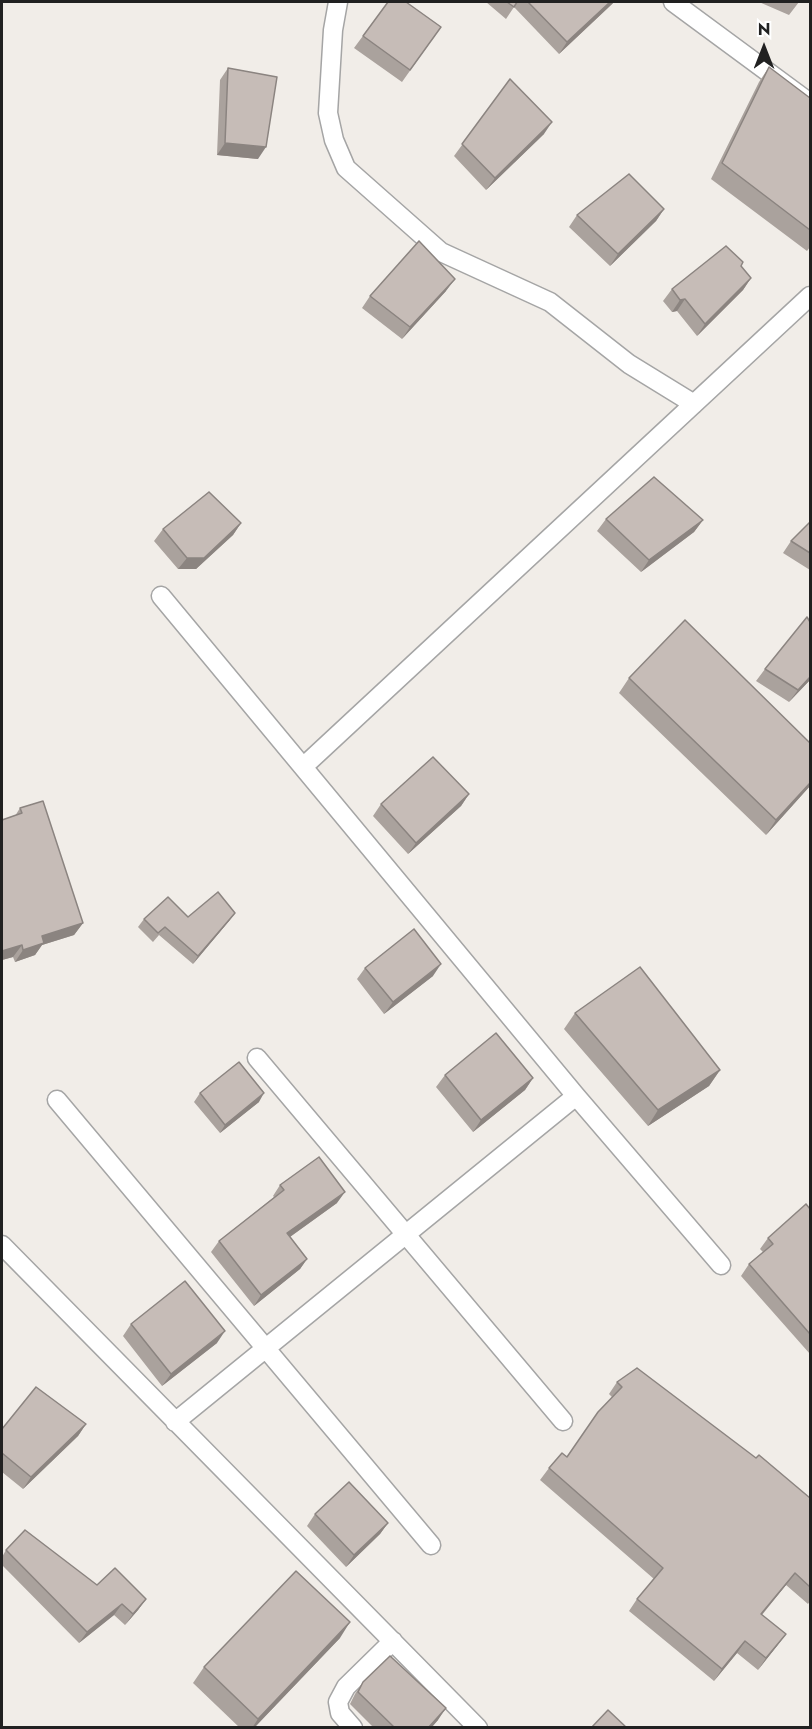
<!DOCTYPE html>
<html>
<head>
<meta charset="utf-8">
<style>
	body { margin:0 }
	#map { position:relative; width:812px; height:1729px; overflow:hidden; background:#f1ede8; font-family:Jost,sans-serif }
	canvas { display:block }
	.frame { position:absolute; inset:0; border:3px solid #212121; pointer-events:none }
	.north { position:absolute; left:734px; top:18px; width:60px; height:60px; -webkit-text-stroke:4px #fff; paint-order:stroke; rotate:0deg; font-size:16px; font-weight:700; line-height:24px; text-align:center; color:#212121 }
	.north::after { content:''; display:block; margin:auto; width:21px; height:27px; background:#212121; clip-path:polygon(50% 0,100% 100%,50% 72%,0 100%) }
</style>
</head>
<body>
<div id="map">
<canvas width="812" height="1729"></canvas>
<div class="frame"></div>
<div class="north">N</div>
</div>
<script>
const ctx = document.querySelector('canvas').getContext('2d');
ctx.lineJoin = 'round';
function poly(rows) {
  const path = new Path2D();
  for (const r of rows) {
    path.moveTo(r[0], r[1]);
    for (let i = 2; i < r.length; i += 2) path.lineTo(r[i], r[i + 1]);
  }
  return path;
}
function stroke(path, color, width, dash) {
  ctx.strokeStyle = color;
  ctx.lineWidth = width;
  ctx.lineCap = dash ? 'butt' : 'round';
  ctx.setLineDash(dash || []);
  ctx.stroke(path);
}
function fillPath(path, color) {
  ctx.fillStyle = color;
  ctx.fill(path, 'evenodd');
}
const minor = poly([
	[338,2,333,30,328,113,334,140,346,168,441,252,550,302,629,364,694,404],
	[673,2,810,103],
	[161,596,576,1096,721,1265],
	[303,767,810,296],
	[257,1058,563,1421],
	[57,1100,431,1545],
	[2,1245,478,1728],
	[175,1422,576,1096],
	[353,1728,340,1713,338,1702,346,1687,393,1641]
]);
const wall = poly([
	[388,2,441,27,402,82,354,48],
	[486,2,614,2,611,5,559,54,514,7,506,19],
	[759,2,799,2,789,15],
	[769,67,810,98,810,247,807,251,711,179,759,82],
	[228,68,258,159,217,155,220,80],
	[510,79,544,134,486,190,454,156],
	[664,209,656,221,610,266,569,227,577,215],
	[751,278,743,290,697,336,677,311,672,312,663,301,672,289],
	[446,291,402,339,362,308,370,296],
	[606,519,703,520,694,532,641,572,597,531],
	[810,522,810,570,783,553,791,541],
	[241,523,233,535,196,569,178,569,154,541,163,529],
	[765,669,810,680,789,702,756,681],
	[629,678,810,786,766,835,619,693],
	[469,794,461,806,408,854,373,816,381,804],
	[20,808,83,923,74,935,42,945,35,955,15,962,13,957,2,960,2,820,15,816],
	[235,913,229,921,193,964,159,935,153,942,138,927,144,919,188,917],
	[365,968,433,976,384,1014,357,979],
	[575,1013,720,1070,709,1086,648,1126,564,1029],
	[445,1075,533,1078,525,1090,473,1132,436,1087],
	[200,1093,259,1102,220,1133,194,1102],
	[280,1185,337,1203,290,1237,307,1259,300,1269,254,1306,211,1252,219,1241,274,1197,273,1196],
	[810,1209,810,1354,741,1276,749,1264,763,1252,760,1249,768,1238],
	[131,1324,217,1343,162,1386,123,1336],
	[617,1382,756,1458,810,1498,810,1601,808,1604,786,1585,762,1615,786,1634,758,1670,737,1653,714,1681,629,1611,637,1599,654,1579,540,1480,549,1468,567,1457,612,1397,609,1394],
	[86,1424,78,1436,23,1489,2,1472,2,1429],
	[315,1514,388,1523,380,1534,346,1567,307,1526],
	[6,1550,97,1585,146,1599,138,1610,125,1625,114,1615,79,1643,2,1565,2,1557],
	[340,1638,254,1728,240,1728,193,1683,204,1667],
	[363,1682,438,1720,431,1728,374,1728,350,1704,355,1694]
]);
const shadedWall = poly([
	[610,2,614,2,611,5,559,54,567,42],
	[552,122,544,134,486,190,495,178],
	[225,143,266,147,258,159,217,155],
	[664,209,656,221,610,266,618,254],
	[751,278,743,290,697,336,705,324],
	[455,279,446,291,402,339,410,327],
	[685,299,677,311,672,312,680,300],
	[703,520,694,532,641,572,649,560],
	[241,523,233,535,196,569,178,569,187,558],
	[810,677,810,680,789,702,798,690],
	[810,783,810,786,766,835,776,820],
	[469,794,461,806,408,854,416,843],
	[235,913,229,921,193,964,198,956],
	[83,923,74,935,42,945,35,955,15,962,23,950,42,936],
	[22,945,13,957,2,960,2,951],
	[441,964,433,976,384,1014,393,1002],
	[720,1070,709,1086,648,1126,658,1110],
	[533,1078,525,1090,473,1132,481,1120],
	[264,1093,259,1102,220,1133,225,1125],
	[345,1192,337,1203,280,1244,287,1233],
	[307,1259,300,1269,254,1306,261,1295],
	[225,1331,217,1343,162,1386,171,1374],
	[86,1424,78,1436,23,1489,31,1477],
	[388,1523,380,1534,346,1567,354,1555],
	[795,1573,786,1585,752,1626,761,1614],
	[146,1599,138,1610,125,1625,133,1614],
	[122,1604,114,1615,79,1643,87,1632],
	[350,1622,340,1638,254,1728,252,1728,258,1719],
	[786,1634,777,1646,758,1670,766,1658],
	[745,1641,737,1653,714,1681,722,1669],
	[446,1708,438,1720,431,1728,428,1728]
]);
const building = poly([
	[388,2,406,2,441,27,410,70,363,36,388,2],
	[507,2,517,2,514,7,507,2],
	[528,2,610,2,567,42,528,2],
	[769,67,810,98,810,230,722,163,769,67],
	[228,68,277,77,266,147,225,143,228,68],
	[510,79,552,122,495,178,462,144,510,79],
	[629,174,664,209,618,254,577,215,629,174],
	[419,241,455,279,410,327,370,296,419,241],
	[726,246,743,262,741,266,751,278,705,324,685,299,680,300,672,289,726,246],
	[654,477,703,520,649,560,606,519,654,477],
	[209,492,241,523,204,558,187,558,163,529,209,492],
	[810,522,810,553,791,541,810,522],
	[807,617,810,622,810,677,798,690,765,669,807,617],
	[685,620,810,743,810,783,776,820,629,678,685,620],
	[433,757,469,794,416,843,381,804,433,757],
	[43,801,83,923,42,936,44,943,23,950,22,945,2,951,2,820,22,813,20,808,43,801],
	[218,892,235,913,198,956,165,927,158,933,144,919,168,897,188,917,218,892],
	[414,929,441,964,393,1002,365,968,414,929],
	[640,967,720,1070,658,1110,575,1013,640,967],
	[496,1033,533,1078,481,1120,445,1075,496,1033],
	[239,1062,264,1093,225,1125,200,1093,239,1062],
	[319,1157,345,1192,287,1233,307,1259,261,1295,219,1241,284,1190,280,1185,319,1157],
	[806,1204,810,1209,810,1334,749,1264,773,1244,768,1238,806,1204],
	[185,1281,225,1331,171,1374,131,1324,185,1281],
	[637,1368,756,1458,759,1455,810,1498,810,1587,795,1573,761,1614,786,1634,766,1658,745,1641,722,1669,637,1599,663,1568,549,1468,562,1453,567,1457,598,1412,622,1387,617,1382,637,1368],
	[36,1387,86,1424,31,1477,2,1453,2,1429,36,1387],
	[349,1482,388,1523,354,1555,315,1514,349,1482],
	[25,1530,97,1585,115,1568,146,1599,133,1614,122,1604,87,1632,6,1550,25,1530],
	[296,1571,350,1622,258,1719,204,1667,296,1571],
	[390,1656,446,1708,428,1728,395,1728,358,1692,363,1682,390,1656],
	[608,1710,627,1728,591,1728,608,1710]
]);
stroke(minor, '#a5a5a5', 21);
stroke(minor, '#fff', 18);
fillPath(wall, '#aaa29d');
fillPath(shadedWall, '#8b8480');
fillPath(building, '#c6bcb7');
stroke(building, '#8b8480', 1.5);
</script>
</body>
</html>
